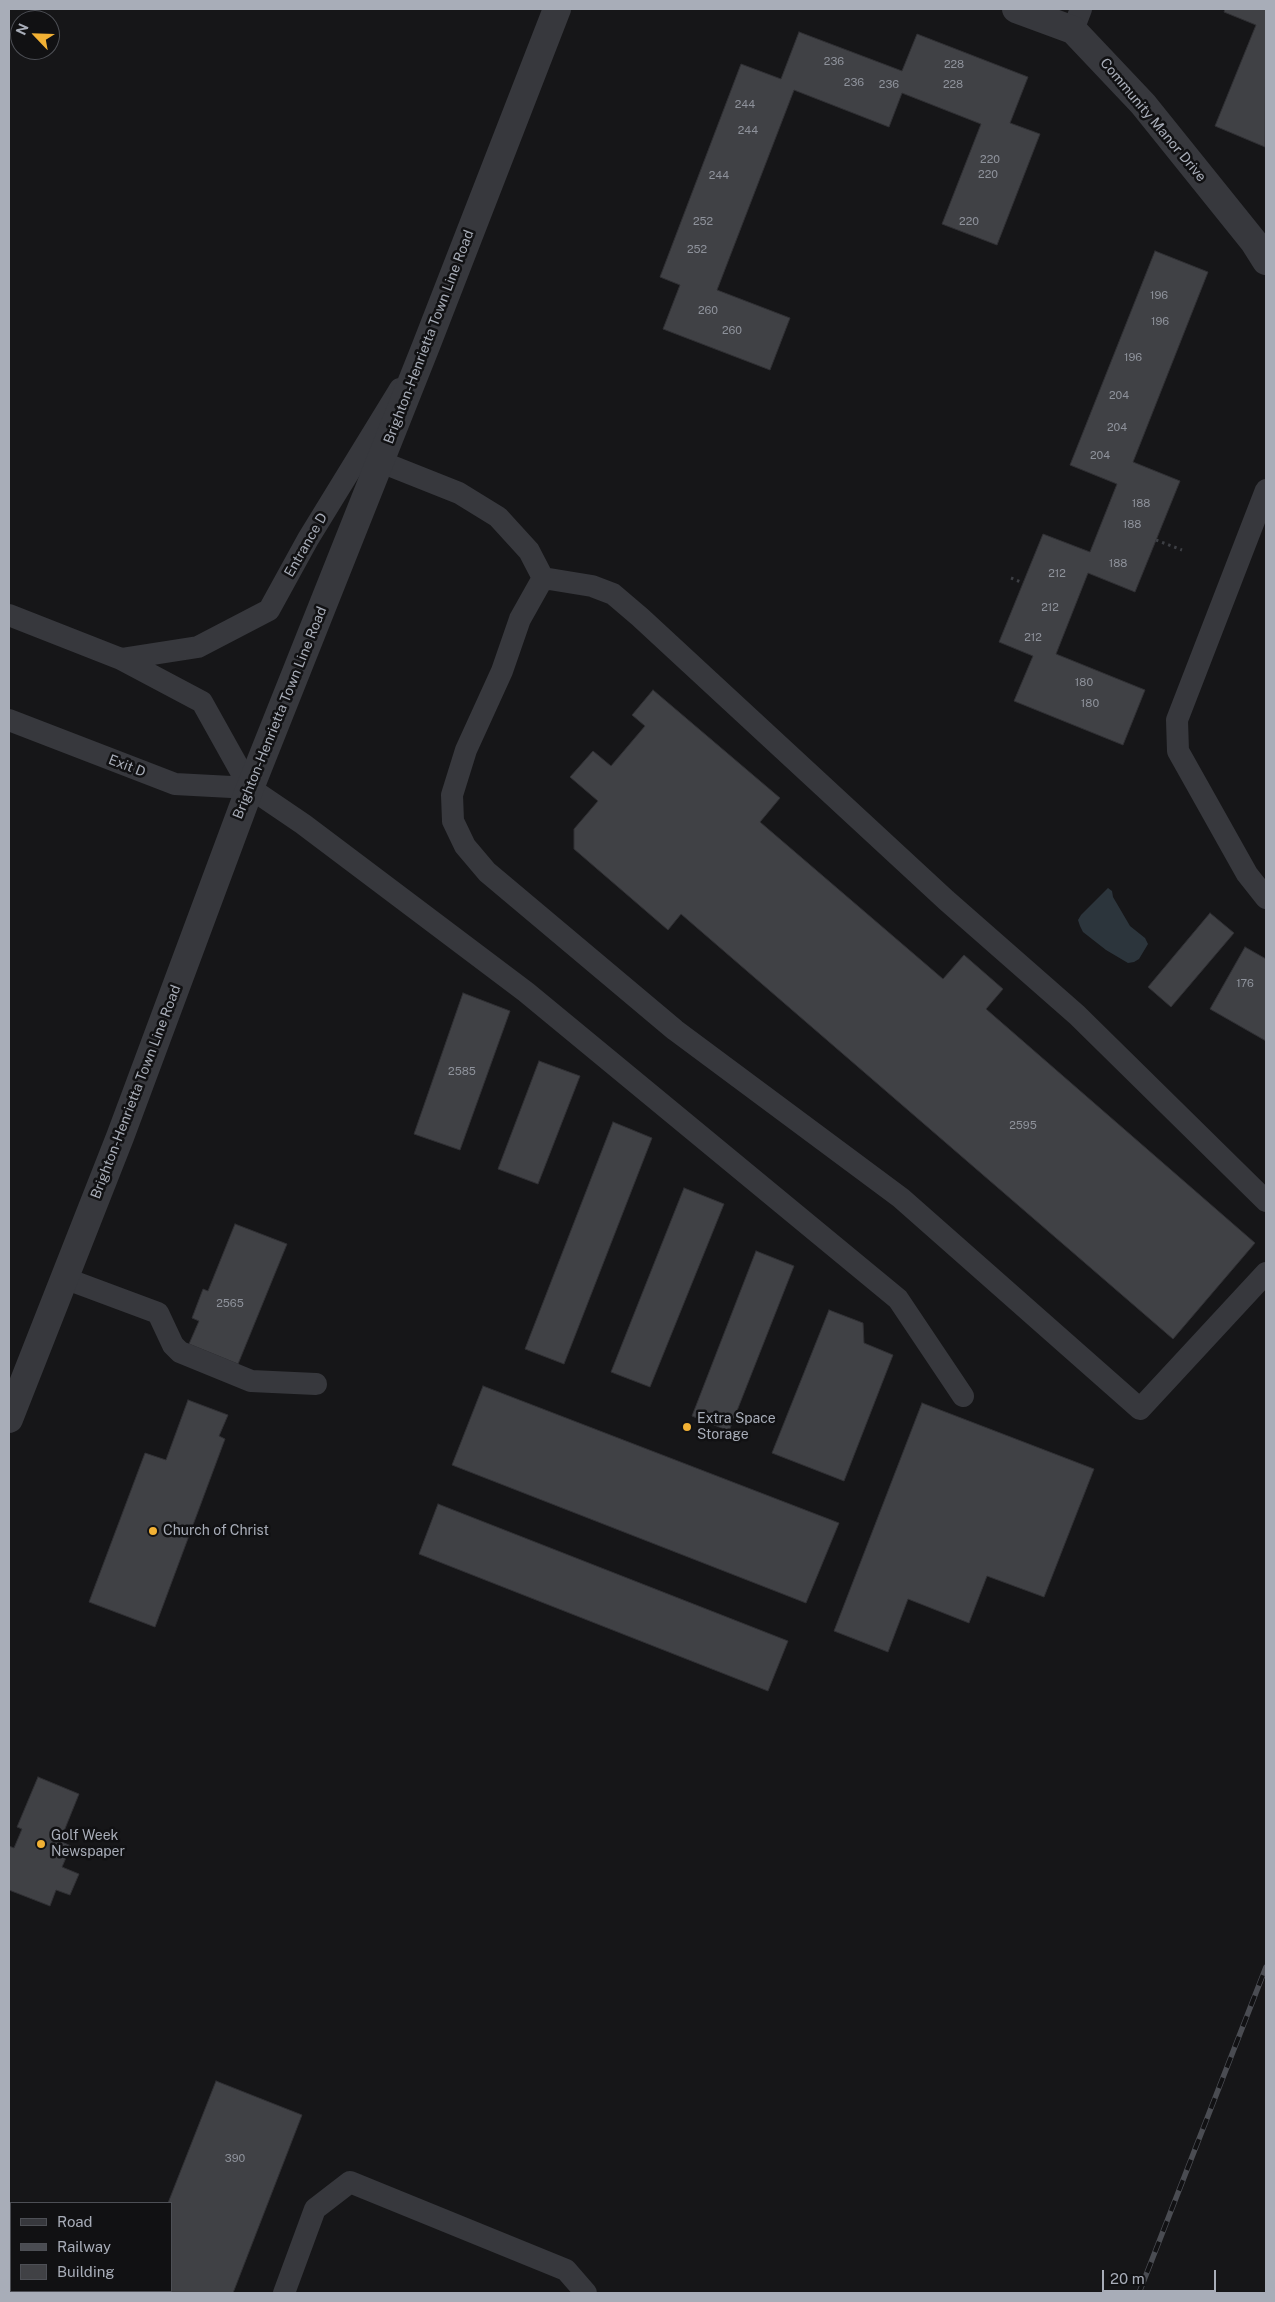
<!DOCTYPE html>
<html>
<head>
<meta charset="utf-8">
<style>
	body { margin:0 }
	#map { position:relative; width:1275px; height:2302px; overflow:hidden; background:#161618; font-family:"Public Sans",sans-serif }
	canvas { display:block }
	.frame { position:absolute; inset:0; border:10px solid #a8adb8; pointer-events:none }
	.legend { position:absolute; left:10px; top:2202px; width:162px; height:90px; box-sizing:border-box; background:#111113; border:1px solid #4d4f55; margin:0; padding:6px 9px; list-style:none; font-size:15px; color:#a8adb8 }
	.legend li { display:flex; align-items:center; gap:10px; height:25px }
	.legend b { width:25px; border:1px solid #4d4f55 }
	.north { position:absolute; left:10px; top:10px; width:50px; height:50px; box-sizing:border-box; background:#111113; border:1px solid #4d4f55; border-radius:50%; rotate:294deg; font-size:14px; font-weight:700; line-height:20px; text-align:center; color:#a8adb8 }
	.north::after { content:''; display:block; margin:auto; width:18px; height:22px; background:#f2b134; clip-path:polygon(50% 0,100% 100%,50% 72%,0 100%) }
	.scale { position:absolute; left:1102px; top:2270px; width:114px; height:22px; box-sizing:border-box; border:2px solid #a8adb8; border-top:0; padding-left:6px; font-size:15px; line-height:18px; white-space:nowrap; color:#a8adb8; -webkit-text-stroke:4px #111113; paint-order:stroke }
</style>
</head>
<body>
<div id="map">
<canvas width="1275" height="2302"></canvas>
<div class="frame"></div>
<ul class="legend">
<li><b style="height:6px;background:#37383d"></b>Road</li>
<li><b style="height:6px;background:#4a4c52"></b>Railway</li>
<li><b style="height:14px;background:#404145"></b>Building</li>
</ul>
<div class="north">N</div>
<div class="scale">20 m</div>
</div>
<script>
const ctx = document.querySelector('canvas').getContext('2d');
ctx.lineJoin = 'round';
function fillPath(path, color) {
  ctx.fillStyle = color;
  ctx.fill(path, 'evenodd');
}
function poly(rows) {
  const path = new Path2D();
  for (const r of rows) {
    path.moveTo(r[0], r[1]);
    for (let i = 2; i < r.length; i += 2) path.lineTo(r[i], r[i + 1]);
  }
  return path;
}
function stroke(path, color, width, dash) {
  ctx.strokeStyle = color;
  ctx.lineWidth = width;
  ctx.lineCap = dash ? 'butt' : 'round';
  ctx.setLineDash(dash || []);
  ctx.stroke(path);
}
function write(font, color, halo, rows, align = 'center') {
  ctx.font = font + ' "Public Sans",sans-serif';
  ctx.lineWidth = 5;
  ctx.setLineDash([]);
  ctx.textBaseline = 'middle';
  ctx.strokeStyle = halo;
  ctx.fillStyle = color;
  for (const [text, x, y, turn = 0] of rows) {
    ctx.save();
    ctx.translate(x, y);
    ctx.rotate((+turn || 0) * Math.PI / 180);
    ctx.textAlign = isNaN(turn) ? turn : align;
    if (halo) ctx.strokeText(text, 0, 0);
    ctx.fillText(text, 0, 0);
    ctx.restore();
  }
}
const water = poly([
	[1108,888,1112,891,1113,897,1130,926,1145,938,1148,944,1139,959,1134,962,1128,963,1106,950,1083,932,1080,926,1078,920,1081,915]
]);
const building = poly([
	[1225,9,1266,9,1265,147,1215,126,1256,25,1224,12,1225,9],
	[799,32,902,71,917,34,1028,77,1010,123,1040,134,997,245,942,224,981,124,902,93,889,127,794,90,717,290,790,318,770,370,663,329,680,285,660,277,741,64,781,79,799,32],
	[1155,251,1208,272,1133,462,1180,481,1135,592,1088,573,1056,654,1145,690,1123,745,1014,701,1033,656,999,642,1043,534,1090,552,1117,484,1070,465,1155,251],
	[653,690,780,798,760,822,943,979,964,955,1003,989,986,1009,1255,1243,1173,1339,681,914,668,930,574,849,574,829,598,801,570,777,593,751,611,766,645,726,632,715,653,690],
	[1210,913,1234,933,1171,1007,1148,987,1210,913],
	[1245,947,1266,959,1266,1041,1210,1009,1245,947],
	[463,993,510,1011,460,1150,414,1134,463,993],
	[539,1061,580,1076,538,1184,498,1169,539,1061],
	[613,1122,652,1138,564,1364,525,1349,613,1122],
	[684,1188,724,1204,650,1387,611,1372,684,1188],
	[235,1224,287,1244,238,1364,189,1344,199,1321,192,1318,203,1289,208,1291,235,1224],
	[756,1251,794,1266,729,1431,692,1416,756,1251],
	[829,1310,863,1323,864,1343,893,1355,844,1481,772,1453,829,1310],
	[483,1386,839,1523,806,1603,452,1465,483,1386],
	[188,1400,228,1415,219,1436,225,1439,155,1627,89,1602,145,1453,166,1460,188,1400],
	[922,1403,1094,1469,1044,1597,987,1576,969,1623,908,1599,888,1652,834,1631,922,1403],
	[438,1504,788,1641,768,1691,419,1554,438,1504],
	[38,1777,79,1794,60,1841,71,1846,62,1867,79,1874,70,1895,56,1890,50,1906,9,1890,9,1846,14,1848,22,1829,17,1827,38,1777],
	[216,2081,302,2115,233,2293,133,2293,134,2291,171,2291,171,2203,168,2203,216,2081]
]);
const path = poly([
	[1156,540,1182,550],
	[1011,578,1023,583]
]);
const service = poly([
	[1073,30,1081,9],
	[366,456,459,493,498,517,529,551,543,578],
	[1266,490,1177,720,1178,751,1247,874,1266,898],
	[543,578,520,619,502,671,466,750,452,795,453,821,465,846,487,872,675,1030,901,1198,1140,1409,1266,1273],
	[543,578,592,586,613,594,640,617,946,900,1077,1015,1266,1201],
	[9,615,121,659,202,702,250,788,303,824,526,992,898,1299,963,1396],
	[121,659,198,647,269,610,308,539,400,389],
	[9,720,175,784,250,788],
	[64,1278,158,1313,173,1345,180,1352,251,1381,316,1384],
	[284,2293,315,2209,350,2182,566,2270,586,2293]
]);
const minor = poly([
	[1016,9,1073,30,1143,104,1254,242,1266,261]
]);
const tertiary = poly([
	[9,1419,120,1137,250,788,426,346,557,9]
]);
const rail = poly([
	[1139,2293,1266,1967]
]);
const markers = [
	[687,1427,5,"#f2b134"],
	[153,1531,5,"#f2b134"],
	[41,1844,5,"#f2b134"]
];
const numberNames = [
	["236",834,62],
	["228",954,65],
	["236",854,83],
	["236",889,85],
	["228",953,85],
	["244",745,105],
	["244",748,131],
	["220",990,160],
	["220",988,175],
	["244",719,176],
	["252",703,222],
	["220",969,222],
	["252",697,250],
	["196",1159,296],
	["260",708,311],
	["196",1160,322],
	["260",732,331],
	["196",1133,358],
	["204",1119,396],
	["204",1117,428],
	["204",1100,456],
	["188",1141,504],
	["188",1132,525],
	["188",1118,564],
	["212",1057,574],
	["212",1050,608],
	["212",1033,638],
	["180",1084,683],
	["180",1090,704],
	["176",1245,984],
	["2585",462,1072],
	["2595",1023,1126],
	["2565",230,1304],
	["390",235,2159]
];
const streetNames = [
	["Community Manor Drive",1153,120,50],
	["Brighton-Henrietta Town Line Road",429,337,-69],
	["Entrance D",306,545,-60],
	["Brighton-Henrietta Town Line Road",280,713,-68],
	["Exit D",127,766,21],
	["Brighton-Henrietta Town Line Road",136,1092,-69]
];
const poiNames = [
	["Extra Space",697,1419],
	["Storage",697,1435],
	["Church of Christ",163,1531],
	["Golf Week",51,1836],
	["Newspaper",51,1852]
];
fillPath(water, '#2c353c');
fillPath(building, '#404145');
stroke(building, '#303034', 1);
stroke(path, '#3d3f44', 3, [2.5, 4]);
stroke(service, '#37383d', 22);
stroke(minor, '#37383d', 28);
stroke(tertiary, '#37383d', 28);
stroke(rail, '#4a4c52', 5.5);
stroke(rail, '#111113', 4, [11]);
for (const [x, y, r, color] of markers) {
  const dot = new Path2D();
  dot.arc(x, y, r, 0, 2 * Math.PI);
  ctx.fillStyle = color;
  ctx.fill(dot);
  stroke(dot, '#111113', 2);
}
write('11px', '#8e929b', null, numberNames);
write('14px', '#a8adb8', '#111113', streetNames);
write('14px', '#a8adb8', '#111113', poiNames, 'left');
</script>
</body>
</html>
